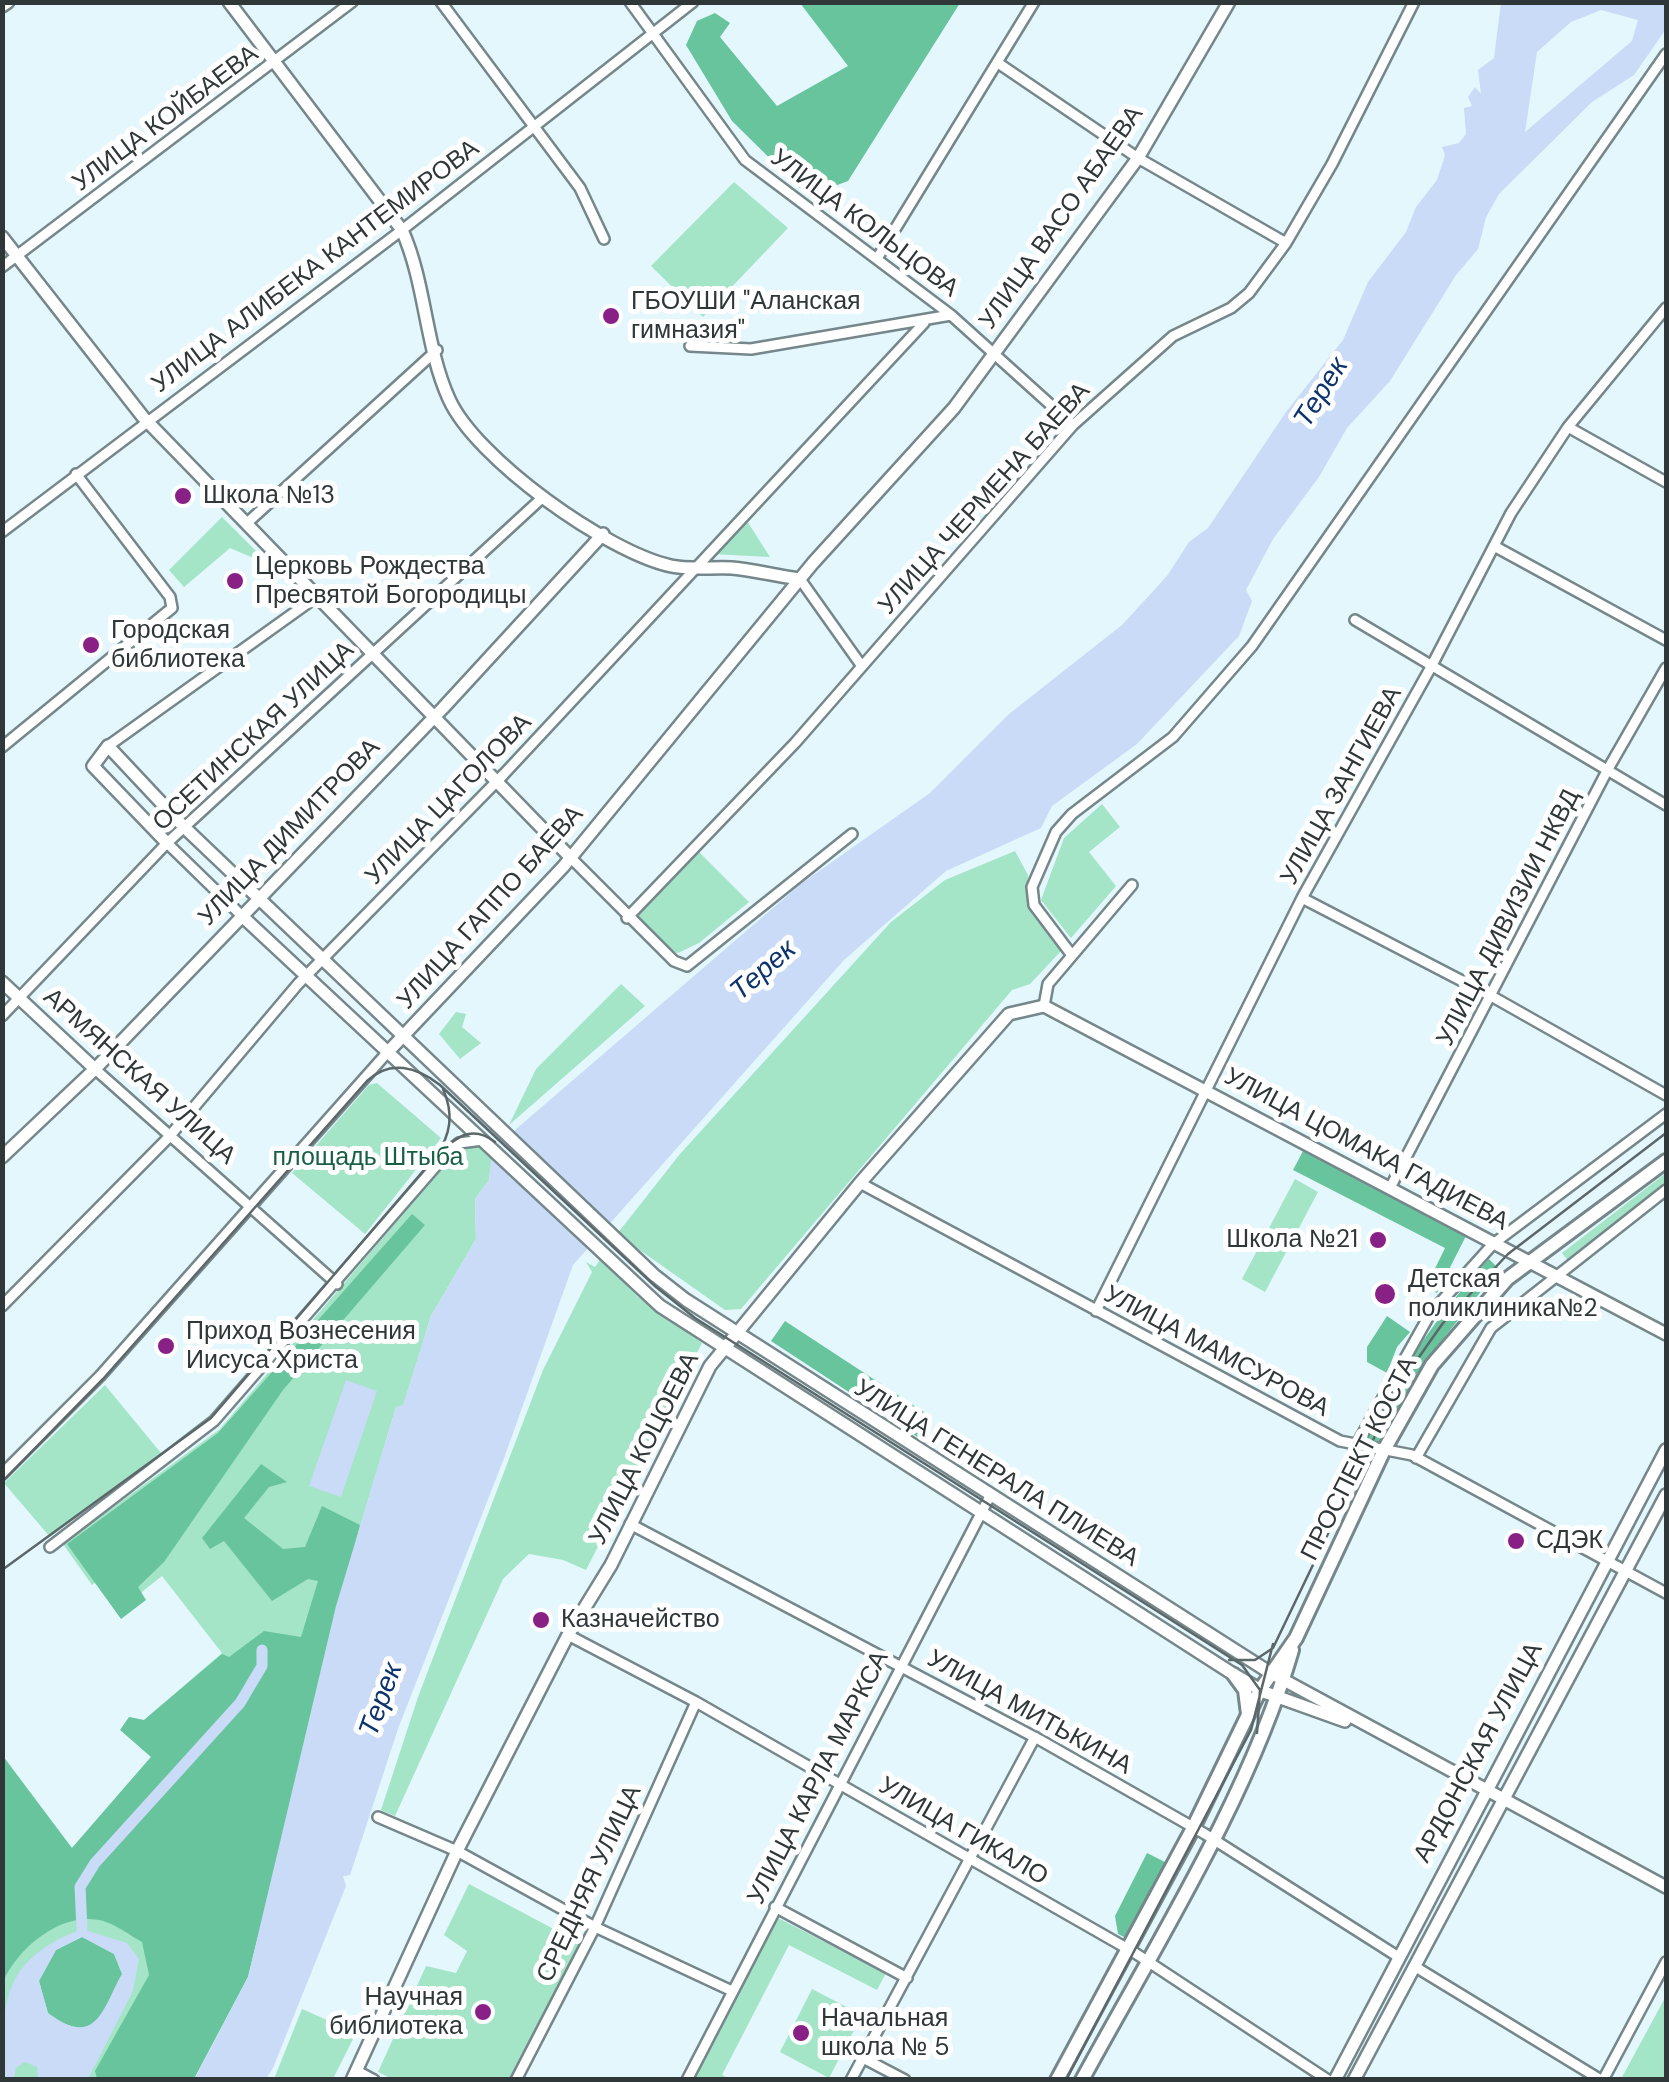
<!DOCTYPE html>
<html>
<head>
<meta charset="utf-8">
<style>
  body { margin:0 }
  #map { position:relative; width:1669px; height:2082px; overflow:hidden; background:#e4f7fc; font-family:"DM Sans",sans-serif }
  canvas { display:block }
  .frame { position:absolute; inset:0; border:5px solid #2f3738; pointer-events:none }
</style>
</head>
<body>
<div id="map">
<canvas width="1669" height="2082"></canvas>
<div class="frame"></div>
</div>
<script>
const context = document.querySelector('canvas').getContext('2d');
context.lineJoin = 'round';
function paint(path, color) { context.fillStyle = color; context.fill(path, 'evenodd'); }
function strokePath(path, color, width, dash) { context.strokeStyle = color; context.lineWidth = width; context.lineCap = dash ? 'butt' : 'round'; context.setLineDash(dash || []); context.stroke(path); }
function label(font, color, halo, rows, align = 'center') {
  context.font = font + ' "DM Sans",sans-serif'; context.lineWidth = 10; context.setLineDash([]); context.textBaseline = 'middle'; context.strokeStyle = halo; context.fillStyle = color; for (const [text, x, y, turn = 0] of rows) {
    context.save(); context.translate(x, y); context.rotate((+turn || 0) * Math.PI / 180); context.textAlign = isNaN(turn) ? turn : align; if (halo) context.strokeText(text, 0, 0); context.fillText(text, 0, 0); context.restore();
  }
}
paint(new Path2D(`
  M734 182 788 228 703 317 651 266Z
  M222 517 257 552 251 557 230 548 184 587 169 570Z
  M747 521 770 557 711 554Z
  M1102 804 1120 827 1089 852 1116 886 1071 938 1041 900 1064 838Z
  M697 850 749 902 699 943 678 953 668 950 633 917Z
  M1015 851 1028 875 1034 913 1062 950 1030 984 1012 990 741 1309 725 1310 617 1234 680 1154 891 922 945 880Z
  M621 984 645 1006 509 1125 536 1069Z
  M456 1012 466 1014 462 1027 481 1043 460 1059 439 1034Z
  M377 1083 441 1138 365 1234 292 1173 369 1085Z
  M476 1143 492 1158 489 1180 475 1199 476 1239 431 1316 403 1406 396 1407 194 2079H3L2 1766 71 1849 162 1744 129 1717 144 1720 222 1653 162 1576 138 1595 116 1567 92 1585 63 1544 220 1429 449 1160Z
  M1666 1173V1186L1569 1262 1562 1253Z
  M1295 1179 1318 1192 1265 1292 1242 1279Z
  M601 1258 637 1296 702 1343 586 1570 563 1560 529 1554 503 1579 395 1816 381 1810 418 1697 543 1370 592 1272 586 1262 595 1267Z
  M105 1385 161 1453 50 1537 4 1483Z
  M469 1884 580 1943 509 2079H392L378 2072 426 1966 456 1973 467 1951 444 1935Z
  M778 1918 886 1973 877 1990 789 1945 722 2075 730 2079H693Z
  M812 1989 862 2015 829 2078 780 2052Z
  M1666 1996V2079H1621Z
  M302 2009 356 2033 333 2079H274Z`), '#a4e4c7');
paint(new Path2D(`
  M800 3H960L848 181 808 196 732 121 686 45 697 21 715 13 730 23 720 37 777 106 848 66Z
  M1303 1151 1466 1236 1437 1293 1426 1287 1445 1248 1293 1170Z
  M412 1214 425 1225 283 1390 164 1562 138 1587 146 1600 121 1619 67 1544 218 1433Z
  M1489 1259 1499 1269 1431 1354 1385 1434 1375 1445 1363 1440C1399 1372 1437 1315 1489 1259Z
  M1387 1316 1410 1332 1397 1347 1387 1373 1367 1362V1347Z
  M785 1321 933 1418 919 1438 771 1341Z
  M261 1464 287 1482 269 1487 244 1518 283 1549 305 1547 322 1506 360 1525 248 1977 194 2079H97L95 2071 149 1975 142 1942C131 1936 118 1926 106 1922 65 1908 18 1947 3 1982V1756L72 1848 151 1757 120 1730 129 1717 144 1720 222 1654 229 1657 264 1631 301 1637 318 1581 308 1579 272 1601 224 1541 210 1549 202 1538Z
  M1147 1853 1169 1864 1128 1939 1118 1934 1115 1916Z
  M82 1937 114 1954 122 1974C103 2007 99 2051 48 2013L39 1981 56 1950Z`), '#68c49d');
paint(new Path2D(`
  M1501 3H1666V29L1634 75 1592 102 1499 194 1486 217 1478 249 1456 275 1390 381 1347 428 1319 477 1273 539 1246 590 1252 601 1239 636 1137 744 1052 806 1041 828 946 871 844 960 573 1265 503 1461 399 1726 350 1875 343 1876 346 1886 273 2068 266 2079 194 2080 248 1977 336 1606 396 1407 403 1405 431 1316 476 1239 475 1199 489 1180 492 1158 515 1130 802 883 930 793 1009 714 1122 625 1167 576 1189 542 1208 528 1286 412 1343 340 1368 282 1406 232 1416 207 1437 180 1445 155 1442 147 1459 143 1466 134 1464 108 1472 106 1468 97 1475 87 1481 94 1478 70 1494 58ZM1601 10 1638 20 1632 41 1525 132 1537 52 1571 22Z
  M346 1380 377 1391 341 1497 309 1486Z
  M82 1929 127 1943 139 1959 133 1991 88 2079H38L37 2067 25 2062 16 2068 14 2079H3C2 2004 0 1960 82 1929ZM82 1937 114 1954 122 1974C103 2007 97 2050 48 2013L39 1981 56 1950Z`), '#c9dbf6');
paint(new Path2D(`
  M510 1128 613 1228 591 1252 489 1154Z`), '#e4f7fc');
strokePath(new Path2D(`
  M82 1929 80 1887 95 1863 240 1703 262 1666V1650`), '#c9dbf6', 11);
const street = new Path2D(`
  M441 2 580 188 604 239
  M630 2 745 160 951 315 1073 425
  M998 63 1138 158 1286 243
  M878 257 1034 2
  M2 267 352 2
  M690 346 751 349 951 315
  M1568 427 1666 482
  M247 523 437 350
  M2 532 402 230 693 2
  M1494 546 1666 640
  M800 579 861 665
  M1355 620 1666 805
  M108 746 319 595
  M2 747 172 608 170 597 76 474
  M167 843 242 916
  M570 857 674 961 687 966 852 834
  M1302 898 1493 997 1666 1095
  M627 918 795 743 1073 425 1173 336 1231 308 1249 293 1286 243 1332 164 1414 2
  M1071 954 1034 905 1032 887 1056 832 1072 814 1173 737 1252 646 1666 54
  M1044 1006 1048 984 1132 885
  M2 1016 167 843 542 498
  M95 1069 337 1284
  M860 1183 1340 1441 1412 1455 1666 1593
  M1390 1188 1608 769 1666 668
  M2 1306 168 1138 298 984 504 774 924 323
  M1096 1311 1302 898 1431 667 1511 513 1568 427 1666 308
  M1357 1444 1430 1314 1493 1244 1666 1114
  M1416 1458 1491 1328 1666 1190
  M2 1474 100 1376 386 1054
  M630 1524 1040 1740 1205 1834 1397 1956
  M50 1547 214 1421 449 1151 459 1143 483 1140
  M568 1635 696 1702 1135 1953 1328 2080
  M378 1817 457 1851 595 1927 732 1991
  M775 1907 907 1978
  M1414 1966 1601 2080
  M863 2058 905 2080
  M357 2071 374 2080
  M516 2080 595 1927 696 1702
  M687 2080 990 1496
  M851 2080 1035 1737
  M1603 2080 1666 1962`);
const secondary = new Path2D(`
  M229 2 402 230C426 284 425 346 449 399 476 459 607 552 671 566 691 570 711 567 732 568 754 570 777 576 800 579
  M2 6 8 2
  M2 237 143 417 570 857
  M167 843 93 766 108 746 184 827 654 1275 686 1300 1269 1672 1666 1887
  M242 916 660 1306 1230 1672 1264 1692 1345 1721
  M2 982 95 1069
  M386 1054 563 867 813 563 954 408 1138 158 1229 2
  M2 1157 95 1069 443 708 603 534
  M352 2080 457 1851 568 1635 611 1565 710 1366 860 1183 1009 1014 1044 1006 1666 1334
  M1335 2080 1666 1450
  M1354 2080 1666 1495`);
const primary = new Path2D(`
  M1234 1675 1245 1690 1248 1714
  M1057 2080 1193 1828 1260 1690 1296 1638 1384 1450 1432 1365 1507 1279 1666 1161
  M1082 2080C1155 1946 1250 1795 1292 1650`);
strokePath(street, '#75878a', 14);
strokePath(secondary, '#75878a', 16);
strokePath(primary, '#75878a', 18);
strokePath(street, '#fff', 9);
strokePath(secondary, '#fff', 11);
strokePath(primary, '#fff', 12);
strokePath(new Path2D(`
  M436 1156C454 1139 471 1123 495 1142
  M2 1482 103 1379 367 1081C390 1059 417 1067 440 1085L656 1287 695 1318 1242 1665 1260 1690 1257 1733
  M2 1570 211 1418 436 1156C451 1134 454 1114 443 1089
  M1229 1660H1255L1273 1648 1400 1384 1443 1323 1508 1254 1666 1133
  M1066 2080 1251 1730 1273 1644`), '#5c6769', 2.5);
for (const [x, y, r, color] of [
  [611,316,10,"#892086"],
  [183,496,10,"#892086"],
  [235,581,10,"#892086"],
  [91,645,10,"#892086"],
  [1378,1240,10,"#892086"],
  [1385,1294,12,"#892086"],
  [166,1346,10,"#892086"],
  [1516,1541,10,"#892086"],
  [541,1620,10,"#892086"],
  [483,2012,10,"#892086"],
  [801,2033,10,"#892086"]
]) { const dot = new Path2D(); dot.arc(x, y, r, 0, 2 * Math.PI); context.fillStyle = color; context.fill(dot); strokePath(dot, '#fff', 4); }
label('25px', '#2f3738', '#fff', [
  ["УЛИЦА КОЙБАЕВА",166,119,-37],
  ["УЛИЦА ВАСО АБАЕВА",1062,218,-55],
  ["УЛИЦА КОЛЬЦОВА",864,224,37],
  ["УЛИЦА АЛИБЕКА КАНТЕМИРОВА",316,267,-37],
  ["УЛИЦА ЧЕРМЕНА БАЕВА",985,499,-48],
  ["ОСЕТИНСКАЯ УЛИЦА",254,737,-43],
  ["УЛИЦА ЗАНГИЕВА",1342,786,-61],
  ["УЛИЦА ЦАГОЛОВА",449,800,-46],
  ["УЛИЦА ДИМИТРОВА",290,833,-46],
  ["УЛИЦА ГАППО БАЕВА",491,908,-48],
  ["УЛИЦА ДИВИЗИИ НКВД",1509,918,-63],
  ["АРМЯНСКАЯ УЛИЦА",139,1077,42],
  ["УЛИЦА ЦОМАКА ГАДИЕВА",1366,1150,28],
  ["УЛИЦА МАМСУРОВА",1216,1352,28],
  ["УЛИЦА КОЦОЕВА",645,1449,-63],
  ["ПРОСПЕКТ КОСТА",1360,1459,-63],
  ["УЛИЦА ГЕНЕРАЛА ПЛИЕВА",996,1474,32],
  ["УЛИЦА МИТЬКИНА",1029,1713,29],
  ["АРДОНСКАЯ УЛИЦА",1479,1753,-62],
  ["УЛИЦА КАРЛА МАРКСА",819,1778,-63],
  ["УЛИЦА ГИКАЛО",963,1832,30],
  ["СРЕДНЯЯ УЛИЦА",590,1884,-65]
]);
label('25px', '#2f3738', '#fff', [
  ["ГБОУШИ \"Аланская",631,302],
  ["гимназия\"",631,331],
  ["Школа №13",203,496],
  ["Церковь Рождества",255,567],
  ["Пресвятой Богородицы",255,596],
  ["Городская",111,631],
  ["библиотека",111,660],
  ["Школа №21",1358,1240,"right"],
  ["Детская",1408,1280],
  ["поликлиника№2",1408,1309],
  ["Приход Вознесения",186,1332],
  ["Иисуса Христа",186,1361],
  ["СДЭК",1536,1541],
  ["Казначейство",561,1620],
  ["Научная",463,1998,"right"],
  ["библиотека",463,2027,"right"],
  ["Начальная",821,2019],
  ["школа № 5",821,2048]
], 'left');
label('25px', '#175f45', '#fff', [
  ["площадь Штыба",368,1158]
]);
label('italic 28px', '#0d346d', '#fff', [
  ["Терек",1322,393,-58],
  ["Терек",764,971,-41],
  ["Терек",382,1700,-70]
]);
</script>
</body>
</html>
